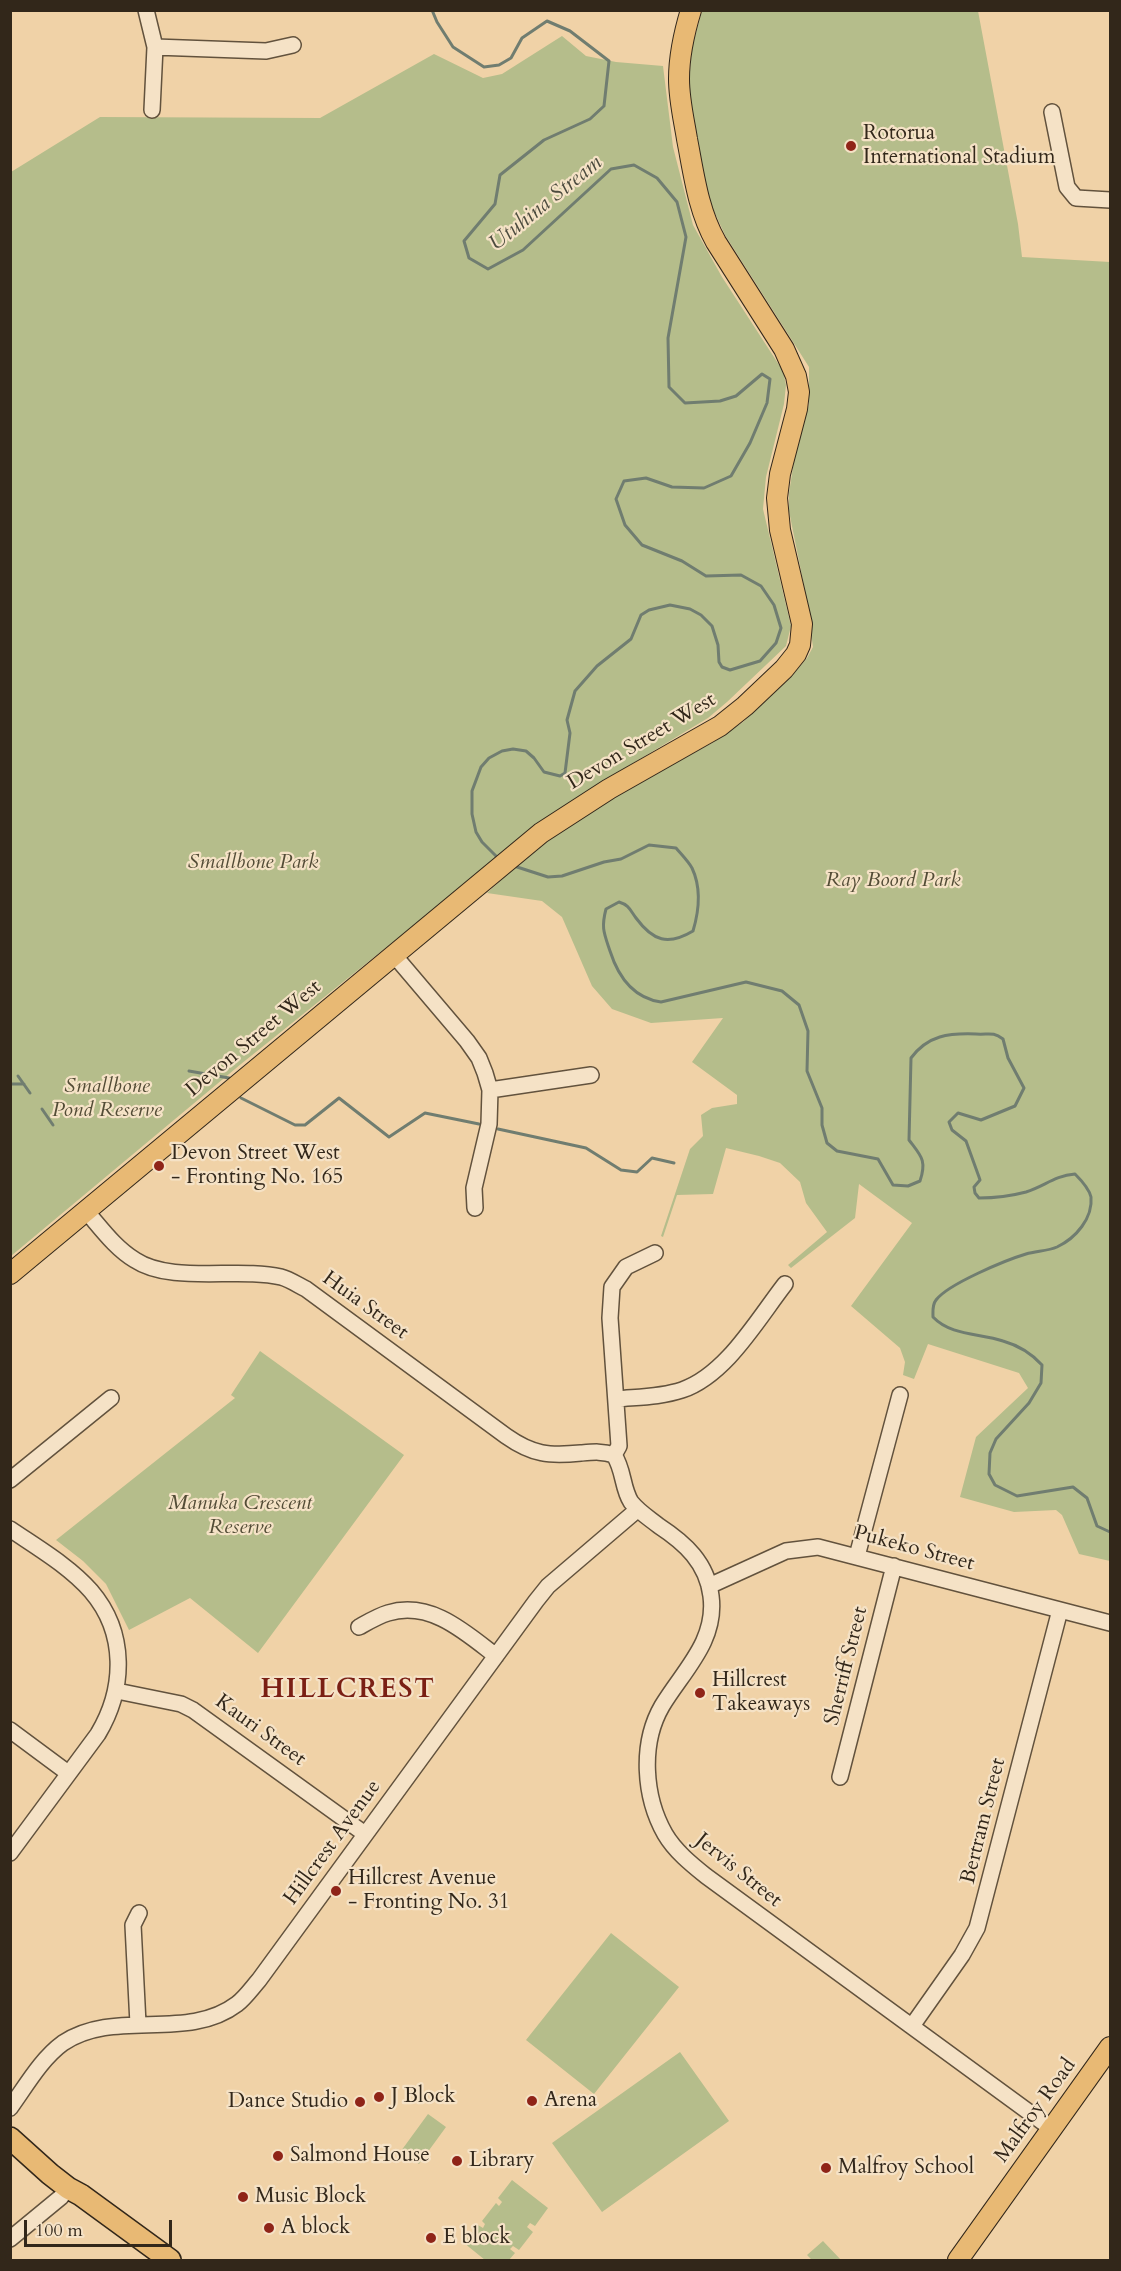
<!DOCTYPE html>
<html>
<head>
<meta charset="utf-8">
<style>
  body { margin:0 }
  #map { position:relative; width:1121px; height:2271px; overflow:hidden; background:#f0d2a7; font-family:Cardo,serif }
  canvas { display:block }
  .frame { position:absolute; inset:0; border:12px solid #32271a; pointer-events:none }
  .scale { position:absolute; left:24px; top:2220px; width:148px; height:27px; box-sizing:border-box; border:3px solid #32271a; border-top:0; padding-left:8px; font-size:18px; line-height:21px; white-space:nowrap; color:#32271a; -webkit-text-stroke:4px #f5e2c6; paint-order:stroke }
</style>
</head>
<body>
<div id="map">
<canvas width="1121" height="2271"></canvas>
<div class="frame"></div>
<div class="scale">100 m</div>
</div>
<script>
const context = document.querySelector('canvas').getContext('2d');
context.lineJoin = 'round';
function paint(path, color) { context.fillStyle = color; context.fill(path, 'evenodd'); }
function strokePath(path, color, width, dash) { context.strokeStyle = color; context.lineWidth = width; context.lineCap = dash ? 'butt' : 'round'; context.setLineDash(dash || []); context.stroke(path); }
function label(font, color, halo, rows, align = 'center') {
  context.font = font + ' Cardo,serif'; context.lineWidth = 4.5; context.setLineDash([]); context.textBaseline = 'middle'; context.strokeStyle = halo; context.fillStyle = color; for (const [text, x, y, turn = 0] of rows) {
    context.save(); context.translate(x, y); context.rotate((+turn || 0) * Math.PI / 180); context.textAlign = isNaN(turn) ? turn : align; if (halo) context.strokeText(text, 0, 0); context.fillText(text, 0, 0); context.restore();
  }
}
paint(new Path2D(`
  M702 11H978L1018 224 1022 257 1110 262V1561L1079 1554 1062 1515 1056 1510 1014 1512 960 1497 976 1437 1028 1388 1019 1373 928 1344 914 1379 903 1375 905 1362 900 1348 851 1306 912 1223 859 1184 855 1218 791 1268 788 1265 827 1232 806 1203 800 1182 780 1163 759 1156 726 1148 713 1194 677 1195 663 1237 661 1236 690 1149 703 1136 701 1115 712 1108 737 1104V1095L692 1062 723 1018 651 1023 612 1009 592 986 562 917 542 901 487 893 523 860 589 810 712 743 743 722 790 678 807 658 813 647 804 586 789 511V493L794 461 809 404V367L725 235 708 198 688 94 692 47Z
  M562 36 586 56 616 62 663 66 673 147 693 225 722 277 783 371 786 385 784 404 766 477 763 509 791 626 786 646 727 702 708 718 610 777 536 827 241 1064 11 1256V172L100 117 320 118 434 54 483 78 502 74Z
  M260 1351 404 1455 258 1653 190 1598 129 1630 106 1584 83 1561 56 1540 235 1398 231 1395Z
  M611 1933 679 1987 594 2094 526 2040Z
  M680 2052 729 2121 602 2212 552 2143Z
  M428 2114 446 2127 419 2164 401 2151Z
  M512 2180 548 2208 535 2226 530 2223 527 2227 533 2232 519 2250 513 2246 510 2249 515 2253 509 2260H485L464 2243 478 2225 483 2228 485 2224 482 2221 496 2203 499 2206 502 2202 498 2198Z
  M823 2241 841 2260H812L807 2255Z`), '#b5bd8b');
strokePath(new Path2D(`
  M432 10 437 22 453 47 484 67 499 65 511 58 522 38 547 21 570 31 609 61 604 106 590 119 544 140 500 175 495 204 464 241 469 258 488 269 523 250 611 169 634 165 657 178 677 202 686 237 668 338 669 387 685 403 720 401 736 396 762 374 770 379 767 403 750 443 731 476 704 488 672 487 646 478 624 481 616 499 625 525 642 545 682 561 706 576 741 575 761 586 774 605 781 628 776 643 760 661 730 670 722 667 719 662 718 645 712 626 701 615 690 609 670 605 649 610 641 615 631 639 597 666 575 691 567 720 570 733 565 773 560 776 544 772 534 758 526 751 513 749 502 751 489 758 481 767 472 791V814L476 832 482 842 498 858
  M514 866 548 877 562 876 604 862 621 859 649 845 676 848C681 854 688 861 692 868 701 887 699 911 693 931 668 946 653 941 636 918 630 910 629 905 619 902L606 909C601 928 604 933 610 951 618 976 633 998 661 1002L746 982 782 991 799 1005 808 1031 807 1071 822 1108V1125L827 1143 837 1151 878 1159 893 1185 908 1186 920 1181C927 1160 921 1156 909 1140L911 1058C928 1035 949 1033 976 1034 989 1035 992 1031 1003 1039L1008 1058 1024 1088 1015 1106 981 1120 958 1113 949 1122 952 1130 966 1141 979 1177 980 1180 974 1187 975 1193 979 1198C994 1198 1011 1196 1026 1192 1045 1186 1054 1176 1075 1174 1081 1180 1089 1188 1091 1197 1093 1218 1076 1238 1057 1247 1048 1251 1036 1251 1026 1254 1006 1260 948 1284 936 1300 932 1305 933 1311 933 1317 951 1336 980 1333 1003 1341 1017 1345 1032 1354 1042 1365L1041 1383 1029 1403 996 1439 990 1453 989 1474 995 1485 1017 1496 1073 1487 1087 1498 1097 1526 1110 1532
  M189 1071 229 1078
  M18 1076 30 1093
  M10 1084H24
  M241 1098 295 1125H305L339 1098 389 1137 425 1113 479 1124
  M42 1109 53 1125
  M498 1129 586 1148 621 1170 637 1172 652 1158 674 1163`), '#707d70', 3);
const minor = new Path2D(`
  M146 10 155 47 152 110
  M155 47 266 51 293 45
  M1052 112 1067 187 1076 198 1110 200
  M394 955 467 1041 479 1058 485 1073 490 1090 489 1124 474 1188 475 1208
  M490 1090 591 1075
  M86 1211C101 1228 115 1248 135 1260 171 1284 238 1267 281 1277 289 1279 298 1285 306 1289L506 1436C533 1455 549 1456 581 1453 593 1452 603 1451 614 1455
  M617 1399C638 1397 661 1397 682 1390 726 1375 757 1320 785 1284
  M614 1455C624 1470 622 1488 631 1502 639 1512 649 1518 659 1526 685 1543 707 1563 711 1596 717 1641 683 1671 662 1706 640 1744 644 1797 665 1834 675 1851 691 1864 706 1876L1052 2129
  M614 1455 619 1446 610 1318 612 1287 626 1267 655 1253
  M10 1480 111 1398
  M10 1529C38 1548 69 1566 91 1591 127 1633 125 1689 98 1734L10 1853
  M857 1556 900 1395
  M709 1586 786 1551 818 1547 1110 1623
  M359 1627C368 1622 378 1616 388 1613 430 1600 465 1632 496 1656
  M117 1691 181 1704 193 1710 365 1834
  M10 1730 68 1773
  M840 1777 894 1566
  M138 2024 133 1925 139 1913
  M912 2026 962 1955 977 1928 1060 1610
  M10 2108C26 2086 41 2059 63 2043 115 2008 187 2042 237 2004 245 1998 252 1988 259 1980L536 1601 548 1586 637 1510
  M10 2239 61 2197 68 2188`);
const major = new Path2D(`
  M10 1274 541 833 609 789 720 726 745 706 784 669 796 654 800 645 802 624 780 530 777 498 780 474 797 409 799 392 796 376 784 349 716 242C698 210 694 175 687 139 684 120 679 100 679 79 679 56 684 33 691 10
  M958 2260 1110 2047`);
const highway = new Path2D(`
  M10 2138 50 2174 68 2188 81 2195 170 2260`);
strokePath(minor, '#62523d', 18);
strokePath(major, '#32271a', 22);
strokePath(highway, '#32271a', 24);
strokePath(minor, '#f5e2c6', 15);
strokePath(major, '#e8b974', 20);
strokePath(highway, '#e8b974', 21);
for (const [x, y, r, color] of [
  [851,146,6,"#8f2418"],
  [159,1166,6,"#8f2418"],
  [700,1693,6,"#8f2418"],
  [336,1891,6,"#8f2418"],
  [379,2097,6,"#8f2418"],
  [532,2101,6,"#8f2418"],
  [360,2102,6,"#8f2418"],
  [278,2156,6,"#8f2418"],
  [457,2161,6,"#8f2418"],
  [826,2168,6,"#8f2418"],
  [243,2197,6,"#8f2418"],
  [269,2228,6,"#8f2418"],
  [431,2238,6,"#8f2418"]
]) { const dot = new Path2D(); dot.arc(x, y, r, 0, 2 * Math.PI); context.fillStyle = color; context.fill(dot); strokePath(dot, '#f5e2c6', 2); }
label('21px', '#32271a', '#f5e2c6', [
  ["Rotorua",863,134],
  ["International Stadium",863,158],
  ["Devon Street West",171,1154],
  ["- Fronting No. 165",171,1178],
  ["Hillcrest",712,1681],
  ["Takeaways",712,1705],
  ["Hillcrest Avenue",348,1879],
  ["- Fronting No. 31",348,1903],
  ["J Block",391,2097],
  ["Arena",544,2101],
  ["Dance Studio",348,2102,"right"],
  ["Salmond House",290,2156],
  ["Library",469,2161],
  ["Malfroy School",838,2168],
  ["Music Block",255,2197],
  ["A block",281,2228],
  ["E block",443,2238]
], 'left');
label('21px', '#32271a', '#f5e2c6', [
  ["Devon Street West",642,742,-31],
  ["Devon Street West",254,1039,-40],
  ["Huia Street",365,1306,36],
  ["Pukeko Street",914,1549,15],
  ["Sherriff Street",847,1666,-76],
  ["Kauri Street",260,1731,36],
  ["Bertram Street",984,1821,-76],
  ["Hillcrest Avenue",333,1843,-54],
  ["Jervis Street",738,1871,39],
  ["Malfroy Road",1036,2111,-54]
]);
label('italic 21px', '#534c36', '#f5e2c6', [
  ["Smallbone Park",253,863],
  ["Ray Boord Park",893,881],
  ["Smallbone",107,1087],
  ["Pond Reserve",107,1111],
  ["Manuka Crescent",240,1504],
  ["Reserve",240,1528]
]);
label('italic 22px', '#4c4b3e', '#f5e2c6', [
  ["Utuhina Stream",546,204,-39]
]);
context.letterSpacing = '1.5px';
label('bold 27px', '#7a1f14', '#f5e2c6', [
  ["HILLCREST",348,1691]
]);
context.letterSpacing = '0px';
</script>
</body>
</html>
